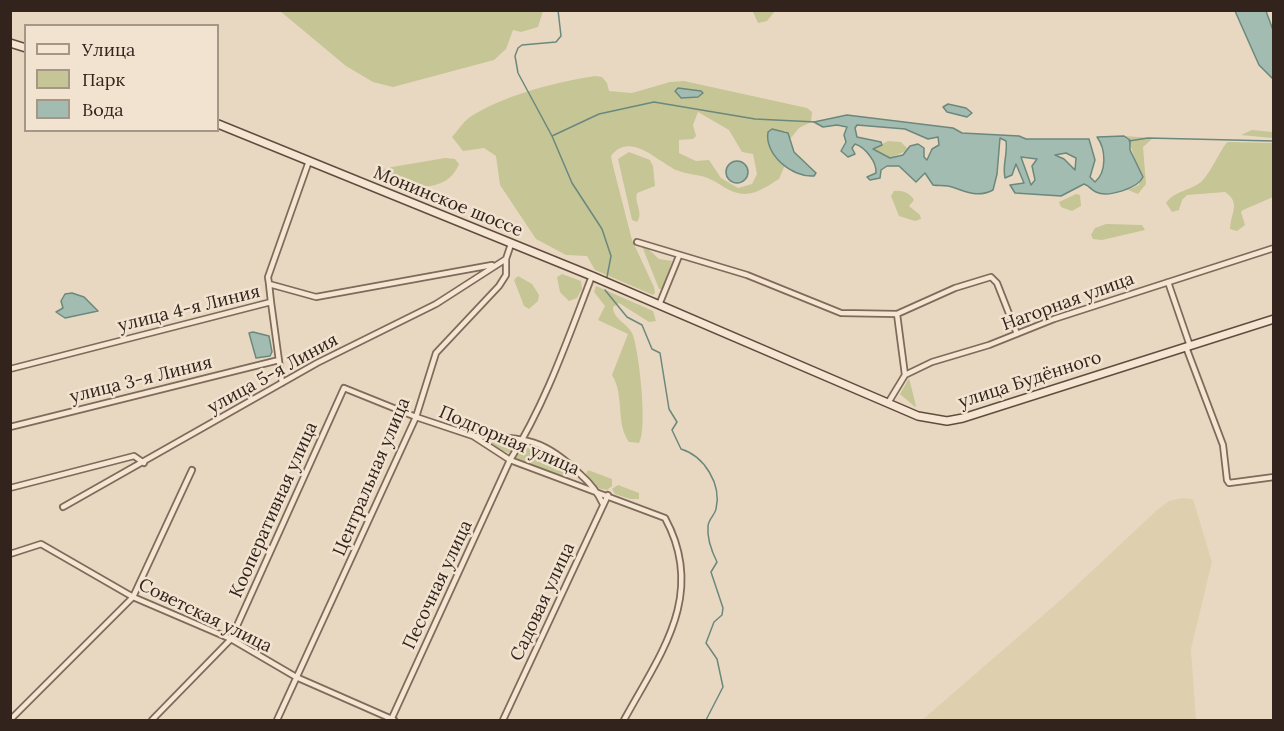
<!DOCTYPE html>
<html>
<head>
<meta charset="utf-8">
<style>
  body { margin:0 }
  #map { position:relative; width:1284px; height:731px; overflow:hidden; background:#e9d8c1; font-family:Lora,serif }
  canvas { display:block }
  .frame { position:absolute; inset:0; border:12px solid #32241d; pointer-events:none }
  .legend { position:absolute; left:24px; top:24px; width:195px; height:108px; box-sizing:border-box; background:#f1e3d0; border:2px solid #a59788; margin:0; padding:8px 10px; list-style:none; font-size:18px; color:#32241d }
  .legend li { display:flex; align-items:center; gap:12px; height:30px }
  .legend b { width:30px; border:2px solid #a59788 }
</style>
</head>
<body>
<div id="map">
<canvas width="1284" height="731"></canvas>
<div class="frame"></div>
<ul class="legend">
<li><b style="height:8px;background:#f5e6d3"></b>Улица</li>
<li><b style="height:16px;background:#c5c596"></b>Парк</li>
<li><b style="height:16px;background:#a3bcb1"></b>Вода</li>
</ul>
</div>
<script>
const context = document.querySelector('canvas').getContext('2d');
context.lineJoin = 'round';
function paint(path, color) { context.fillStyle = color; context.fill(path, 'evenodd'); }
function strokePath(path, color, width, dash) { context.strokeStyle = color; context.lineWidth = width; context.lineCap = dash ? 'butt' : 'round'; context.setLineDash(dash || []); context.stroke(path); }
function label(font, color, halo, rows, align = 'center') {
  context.font = font + ' Lora,serif'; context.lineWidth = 5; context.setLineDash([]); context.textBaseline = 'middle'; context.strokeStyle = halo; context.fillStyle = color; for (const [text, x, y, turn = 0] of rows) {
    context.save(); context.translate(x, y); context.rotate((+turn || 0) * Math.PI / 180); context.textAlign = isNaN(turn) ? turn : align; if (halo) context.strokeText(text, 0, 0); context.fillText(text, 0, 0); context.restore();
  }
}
paint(new Path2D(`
  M1182 498 1193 499 1212 562 1191 649 1196 720H922L1063 598 1157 510 1169 501Z`), '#ded0af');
paint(new Path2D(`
  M752 10H775V11L767 21 758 23Z
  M280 11H543L538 27 521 32 513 30 506 49 494 60 393 87 373 82 346 66Z
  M595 76 602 77 607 83 609 91 632 93 670 82 684 81 807 108 812 112 811 122 799 128 790 139 785 130 773 154 785 165 779 179C769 185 757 194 745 194 732 194 722 185 712 180 701 174 687 175 676 170 657 161 630 131 611 156L612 162 632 240 654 287 655 293 653 295 595 270 587 256 566 255 536 239 500 185 496 156 484 148 463 151 452 137C459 129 465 119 475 114 509 94 556 82 595 76ZM678 88 701 91 703 93 687 98H680L674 90ZM698 112 729 130 742 152 753 154 757 174 752 184 738 188 721 178 709 160 696 161 679 153V140L693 139 696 136 693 125Z
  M1252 130 1273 132V138L1241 135Z
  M1124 136 1153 138 1143 147 1146 184 1138 194 1128 190 1139 185C1140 167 1132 155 1129 138Z
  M888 141 901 142 907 148 906 151 890 158 873 149Z
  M1228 142 1273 143V197L1243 210 1241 212 1245 225 1237 231 1230 229C1231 212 1241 203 1225 192L1187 195 1182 200 1179 210 1172 212 1166 203C1175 190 1191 191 1202 181 1212 171 1223 144 1228 142Z
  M629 152 650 160 653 166 655 186 637 193C634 203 644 213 637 222L632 220 618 159Z
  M445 158 455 159 459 164C446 196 409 186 381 181L376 178 375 172 392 167Z
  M894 191C902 190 910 193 914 200L909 206 920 215 921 219 915 221 899 216 891 196Z
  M1076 194 1080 195 1081 206 1072 211 1061 207 1059 202Z
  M1106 224 1142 225 1145 230 1102 240 1093 239 1091 235 1095 228Z
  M644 245 659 259 672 261 662 289H659L642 246Z
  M562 274 581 281 582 289 577 298 569 301 560 292 557 277Z
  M518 276 532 284 539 295 538 301 529 309 524 306 514 280Z
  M596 286 653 311 656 321 649 322 619 303 613 307C613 319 627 323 632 333 639 348 648 430 639 443L629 442C615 422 625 396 612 375L628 334 598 320 605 306 594 292Z
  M909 378 916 406 915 407 900 394Z
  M481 438 504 441 513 446V449L509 453 490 446Z
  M523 446 552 456 568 467 569 473 563 476 518 461 516 457Z
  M588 470 612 479V486L607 490 597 488 586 474Z
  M618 485 639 493V499H630L615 494 612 489Z`), '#c5c596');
const water = new Path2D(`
  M1235 11H1266L1273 30V79L1259 65Z
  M678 88 701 91 703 93 698 97 681 98 675 91Z
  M948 104 966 108 972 113 967 117 947 112 943 107Z
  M847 115 953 128 962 133 1019 136 1026 139H1089L1095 160 1090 177 1095 182C1107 172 1106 149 1097 137L1124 136 1130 140V150L1143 177C1138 188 1108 198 1096 192 1091 190 1090 186 1084 184L1061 196 1015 193 1010 185 1024 183 1016 164 1012 175 1005 178C1002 166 1008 153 1006 141L1000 138 997 174 993 190C976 199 964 190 948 186 943 185 938 186 933 185L925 173 916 182 899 166H887L881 170 880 178 870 180 867 177 876 173C877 162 865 147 855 144L852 148 855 154 848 157 841 151 846 142 844 135 847 127 837 125 823 127 814 122ZM857 125 905 129 928 139 938 137 939 145 932 149 927 160 924 157V148L918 144 910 146 903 155 890 158 873 149 882 145 881 142 857 137 855 128ZM1066 153 1076 158 1075 170 1064 159 1055 155ZM1021 157 1037 159 1032 166 1035 180 1031 185Z
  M772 129 788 133 794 152 816 173 814 176C792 178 764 154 768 132Z
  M726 172a11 11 0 1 1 22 0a11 11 0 1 1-22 0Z
  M72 293 84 297 98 311 65 318 56 312 63 308 61 301 65 294Z
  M253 332 269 336 272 352 270 356 256 358 249 333Z`);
paint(water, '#a3bcb1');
strokePath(water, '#6b887d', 1.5);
strokePath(new Path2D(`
  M558 10 561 36 556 42 522 45 518 48 515 56 518 73 552 136 572 183 602 229 611 256 607 277
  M552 136 599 114 654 102 755 119 816 122
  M1129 141 1148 138 1274 141
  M605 290 627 317 642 325 652 349 660 353 669 409 677 422 672 430 681 449C704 456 722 484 716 509 715 515 709 518 708 526 707 537 712 552 717 562L711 572 723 608 722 615 714 622 706 643 717 659 723 687 706 720`), '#6b887d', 1.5);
const minor = new Path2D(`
  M637 242 747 275 841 313 897 314 955 288 991 277 997 283 1017 334
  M1168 282 1190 346
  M269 284 268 277 309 161
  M271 302 282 383
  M659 305 679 256
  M897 314 905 375
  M1186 347 1223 445 1227 480 1229 483 1274 477
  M10 369 271 302 269 284 316 297 492 265
  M888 403 905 375 932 362 989 345 1054 319 1274 248
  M10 427 279 360
  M473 436C523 438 543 437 580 474 589 482 598 493 603 504
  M10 488 134 456 144 463
  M63 507 317 363 436 304 506 259 511 244
  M10 554 41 544 133 597 231 639 296 677 394 720
  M10 720 133 597 192 470
  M152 720 231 639 344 388 416 417 473 436 510 460 665 518C707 595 660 654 624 720
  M277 720 416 417 436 353 499 286 506 275V259
  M391 720 510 460C546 403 568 338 592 276
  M503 720 608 495`);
const secondary = new Path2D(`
  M10 43 26 48
  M218 124 592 276 918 416 947 421 963 418 1274 319`);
strokePath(minor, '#806a5a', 8);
strokePath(secondary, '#624b3e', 10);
strokePath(minor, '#f5e6d3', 4.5);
strokePath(secondary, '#f5e6d3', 7);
label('18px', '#32241d', '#f1e3d0', [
  ["Монинское шоссе",448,202,22],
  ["Нагорная улица",1068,302,-20],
  ["улица 4-я Линия",189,309,-14],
  ["улица 5-я Линия",273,374,-29],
  ["улица 3-я Линия",141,380,-14],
  ["улица Будённого",1030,380,-18],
  ["Подгорная улица",509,441,23],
  ["Центральная улица",372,477,-67],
  ["Кооперативная улица",274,510,-66],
  ["Песочная улица",438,585,-65],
  ["Садовая улица",543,602,-65],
  ["Советская улица",205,616,26]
]);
</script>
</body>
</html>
